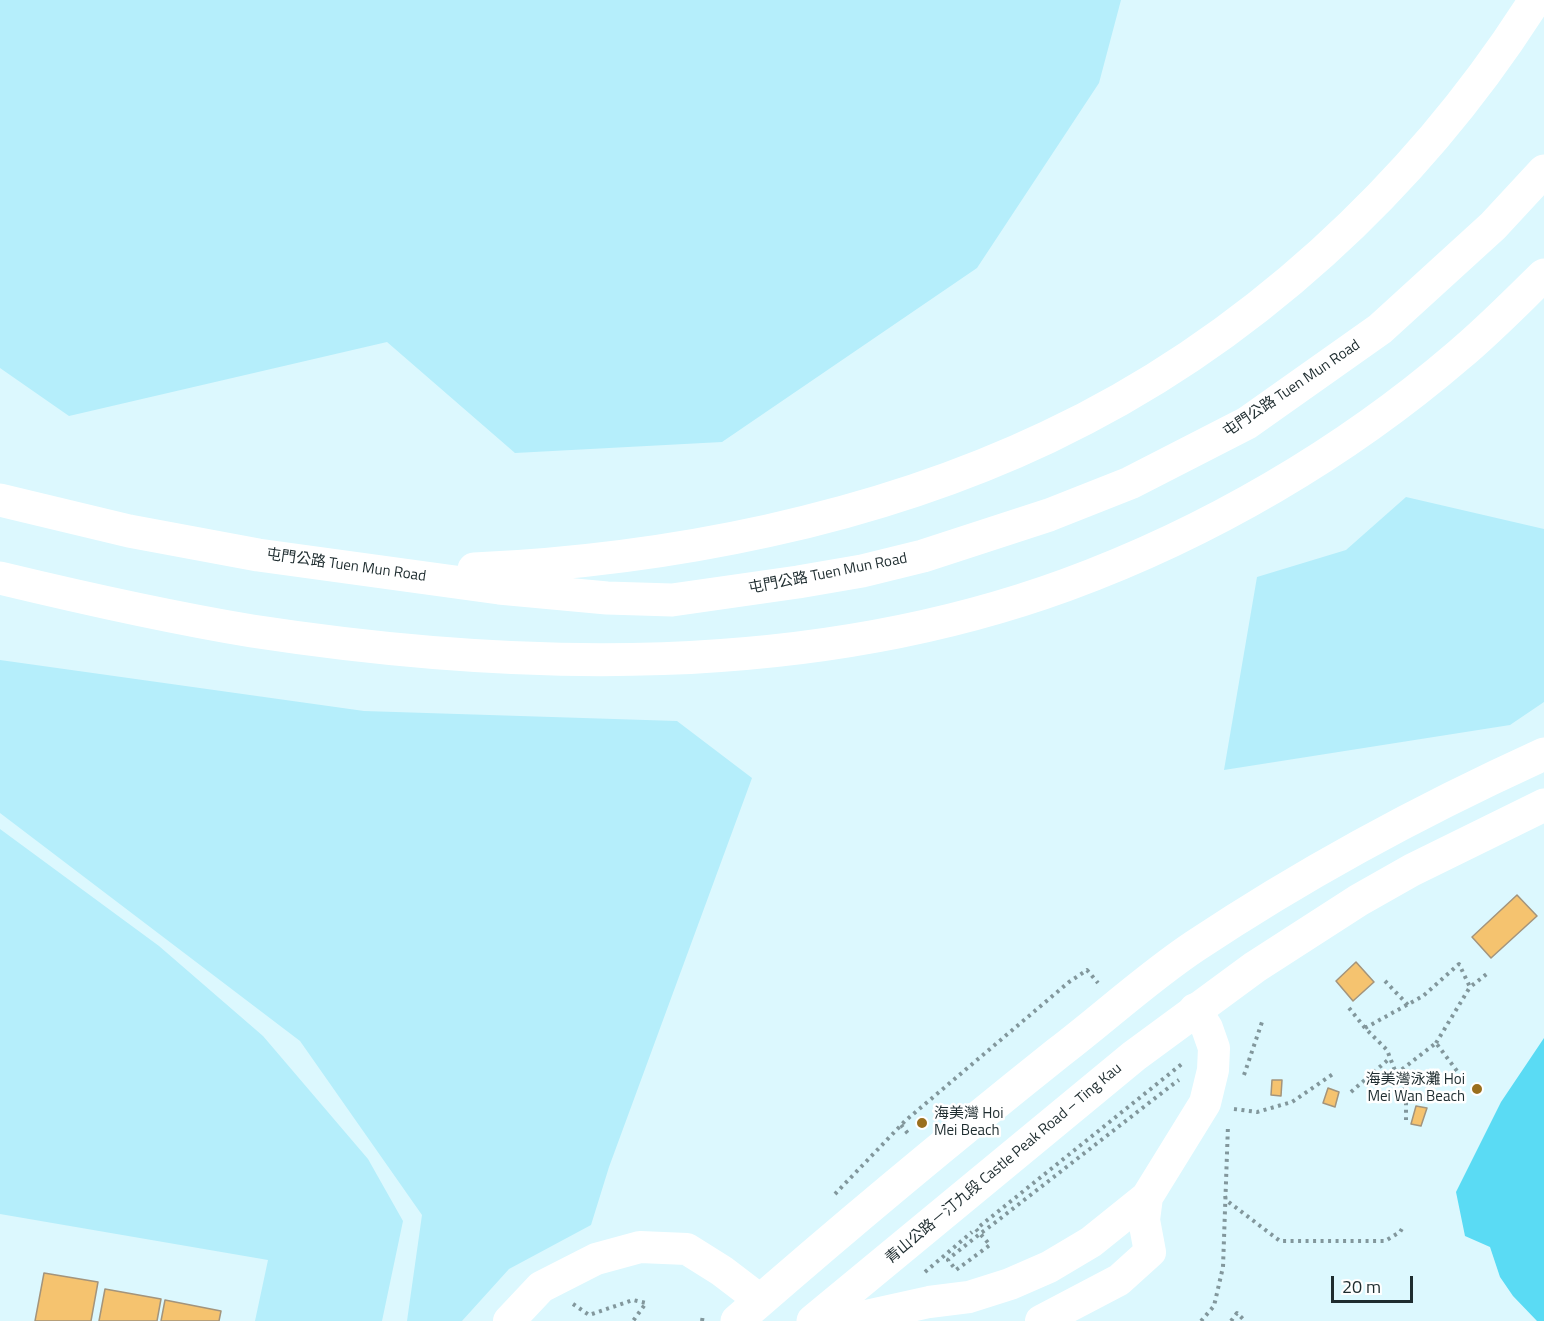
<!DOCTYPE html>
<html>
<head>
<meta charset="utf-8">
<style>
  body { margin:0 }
  #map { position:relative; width:1544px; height:1321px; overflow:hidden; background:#dcf8fe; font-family:"Titillium Web",sans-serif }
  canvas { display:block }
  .scale { position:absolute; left:1331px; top:1276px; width:82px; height:27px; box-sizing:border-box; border:3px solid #1e2c2f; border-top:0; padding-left:8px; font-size:18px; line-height:21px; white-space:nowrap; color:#1e2c2f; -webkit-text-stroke:4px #fff; paint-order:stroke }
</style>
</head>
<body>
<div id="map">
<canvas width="1544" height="1321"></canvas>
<div class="scale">20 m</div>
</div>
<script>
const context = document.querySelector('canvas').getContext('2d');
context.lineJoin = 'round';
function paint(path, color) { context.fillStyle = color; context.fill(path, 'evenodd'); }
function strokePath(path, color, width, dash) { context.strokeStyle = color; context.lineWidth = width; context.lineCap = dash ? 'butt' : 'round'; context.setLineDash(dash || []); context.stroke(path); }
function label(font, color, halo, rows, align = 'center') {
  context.font = font + ' "Titillium Web","Noto Sans TC",sans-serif'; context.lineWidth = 5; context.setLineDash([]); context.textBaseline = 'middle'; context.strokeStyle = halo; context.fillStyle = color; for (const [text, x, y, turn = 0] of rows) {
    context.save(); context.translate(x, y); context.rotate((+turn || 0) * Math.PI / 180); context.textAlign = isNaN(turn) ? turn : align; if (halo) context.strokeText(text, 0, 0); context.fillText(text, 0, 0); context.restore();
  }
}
paint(new Path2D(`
  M0 0H1121L1099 83 977 268 722 442 515 453 387 342 69 416 0 368Z
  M1406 497 1544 529V702L1510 725 1224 770 1257 577 1346 550Z
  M0 660 364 711 677 721 752 778 609 1167 591 1225 509 1269 462 1321H407L422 1215 300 1041 0 813Z
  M0 829 159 946 263 1036 368 1159 403 1221 382 1321H255L268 1260 0 1214Z`), '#b5eefb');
paint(new Path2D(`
  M1544 1038V1321H1537L1513 1296 1500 1277 1490 1247 1465 1236 1456 1192 1501 1102Z`), '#5adbf4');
const building = new Path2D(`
  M1517 895 1537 916 1491 958 1472 937Z
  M1356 962 1374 982 1353 1001 1336 981Z
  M1272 1080H1282L1281 1096 1271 1095Z
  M1328 1088 1339 1092 1335 1107 1323 1103Z
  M1416 1106 1427 1108 1421 1126 1411 1124Z
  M44 1273 98 1282 91 1321H35Z
  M105 1289 161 1299 157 1321H99Z
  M165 1300 221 1311 219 1321H161Z`);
paint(building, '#f5c36f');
strokePath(building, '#a3947c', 1.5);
strokePath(new Path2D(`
  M1385 981 1408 1005
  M1349 1008 1365 1028 1387 1050 1406 1099V1120
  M1365 1028 1423 996 1459 964 1470 987 1488 973
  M1436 1043 1470 987
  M1396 1074 1436 1043 1460 1075
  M1244 1075 1262 1022
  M1351 1092 1390 1058
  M1234 1109 1257 1112 1292 1102 1333 1074
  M901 1125 910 1136
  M835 1194 905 1121 1069 982 1087 970 1098 983
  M1225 1196 1226 1200 1280 1241H1385L1400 1232 1403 1227
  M980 1226 1183 1063
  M976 1229 990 1245 956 1270 948 1260 952 1256 981 1233 992 1225 1172 1085 1179 1080
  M925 1272 972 1232
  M573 1304 589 1315 633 1300 646 1303 633 1321
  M702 1321 703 1315
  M1201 1321 1214 1306 1223 1267 1228 1125
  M1231 1321 1237 1313 1245 1321`), '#82979c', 4, [3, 4.5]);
strokePath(new Path2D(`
  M509 1321 541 1287 596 1259 640 1247 687 1249 722 1271 760 1300
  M843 1321 929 1302 969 1297 1010 1284 1049 1267 1091 1242 1147 1197 1205 1103 1213 1070 1214 1048 1207 1028 1195 1009
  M1041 1321 1119 1280 1150 1252 1144 1220 1147 1197`), '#fff', 32);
strokePath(new Path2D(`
  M737 1321C842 1229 949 1140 1058 1053 1104 1018 1147 978 1195 946 1306 872 1423 809 1544 754
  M813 1321 1134 1056 1255 967 1359 900 1412 870 1544 805`), '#fff', 33);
strokePath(new Path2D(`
  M0 500 129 531 258 555 499 588 607 598 672 600 798 582 862 571 923 556 1049 515 1130 483 1247 423 1380 329 1493 226 1544 171
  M474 569C668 560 873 520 1048 437 1247 343 1418 185 1535 0
  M0 578C83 598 168 617 252 631 520 672 808 679 1066 585 1208 533 1345 453 1459 355 1489 330 1516 302 1544 275`), '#fff', 33);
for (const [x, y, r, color] of [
  [1477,1089,6,"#9a6f1d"],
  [922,1123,6,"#9a6f1d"]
]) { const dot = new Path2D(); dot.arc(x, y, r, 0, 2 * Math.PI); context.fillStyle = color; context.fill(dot); strokePath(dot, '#fff', 2); }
label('15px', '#1e2c2f', '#fff', [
  ["屯門公路 Tuen Mun Road",1292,389,-34],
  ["屯門公路 Tuen Mun Road",346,566,8],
  ["屯門公路 Tuen Mun Road",828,574,-11],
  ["青山公路－汀九段 Castle Peak Road – Ting Kau",1004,1164,-40]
]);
label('15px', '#1e2c2f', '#fff', [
  ["海美灣泳灘 Hoi",1465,1080],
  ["Mei Wan Beach",1465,1097],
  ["海美灣 Hoi",934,1114,"left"],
  ["Mei Beach",934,1131,"left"]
], 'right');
</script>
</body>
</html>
